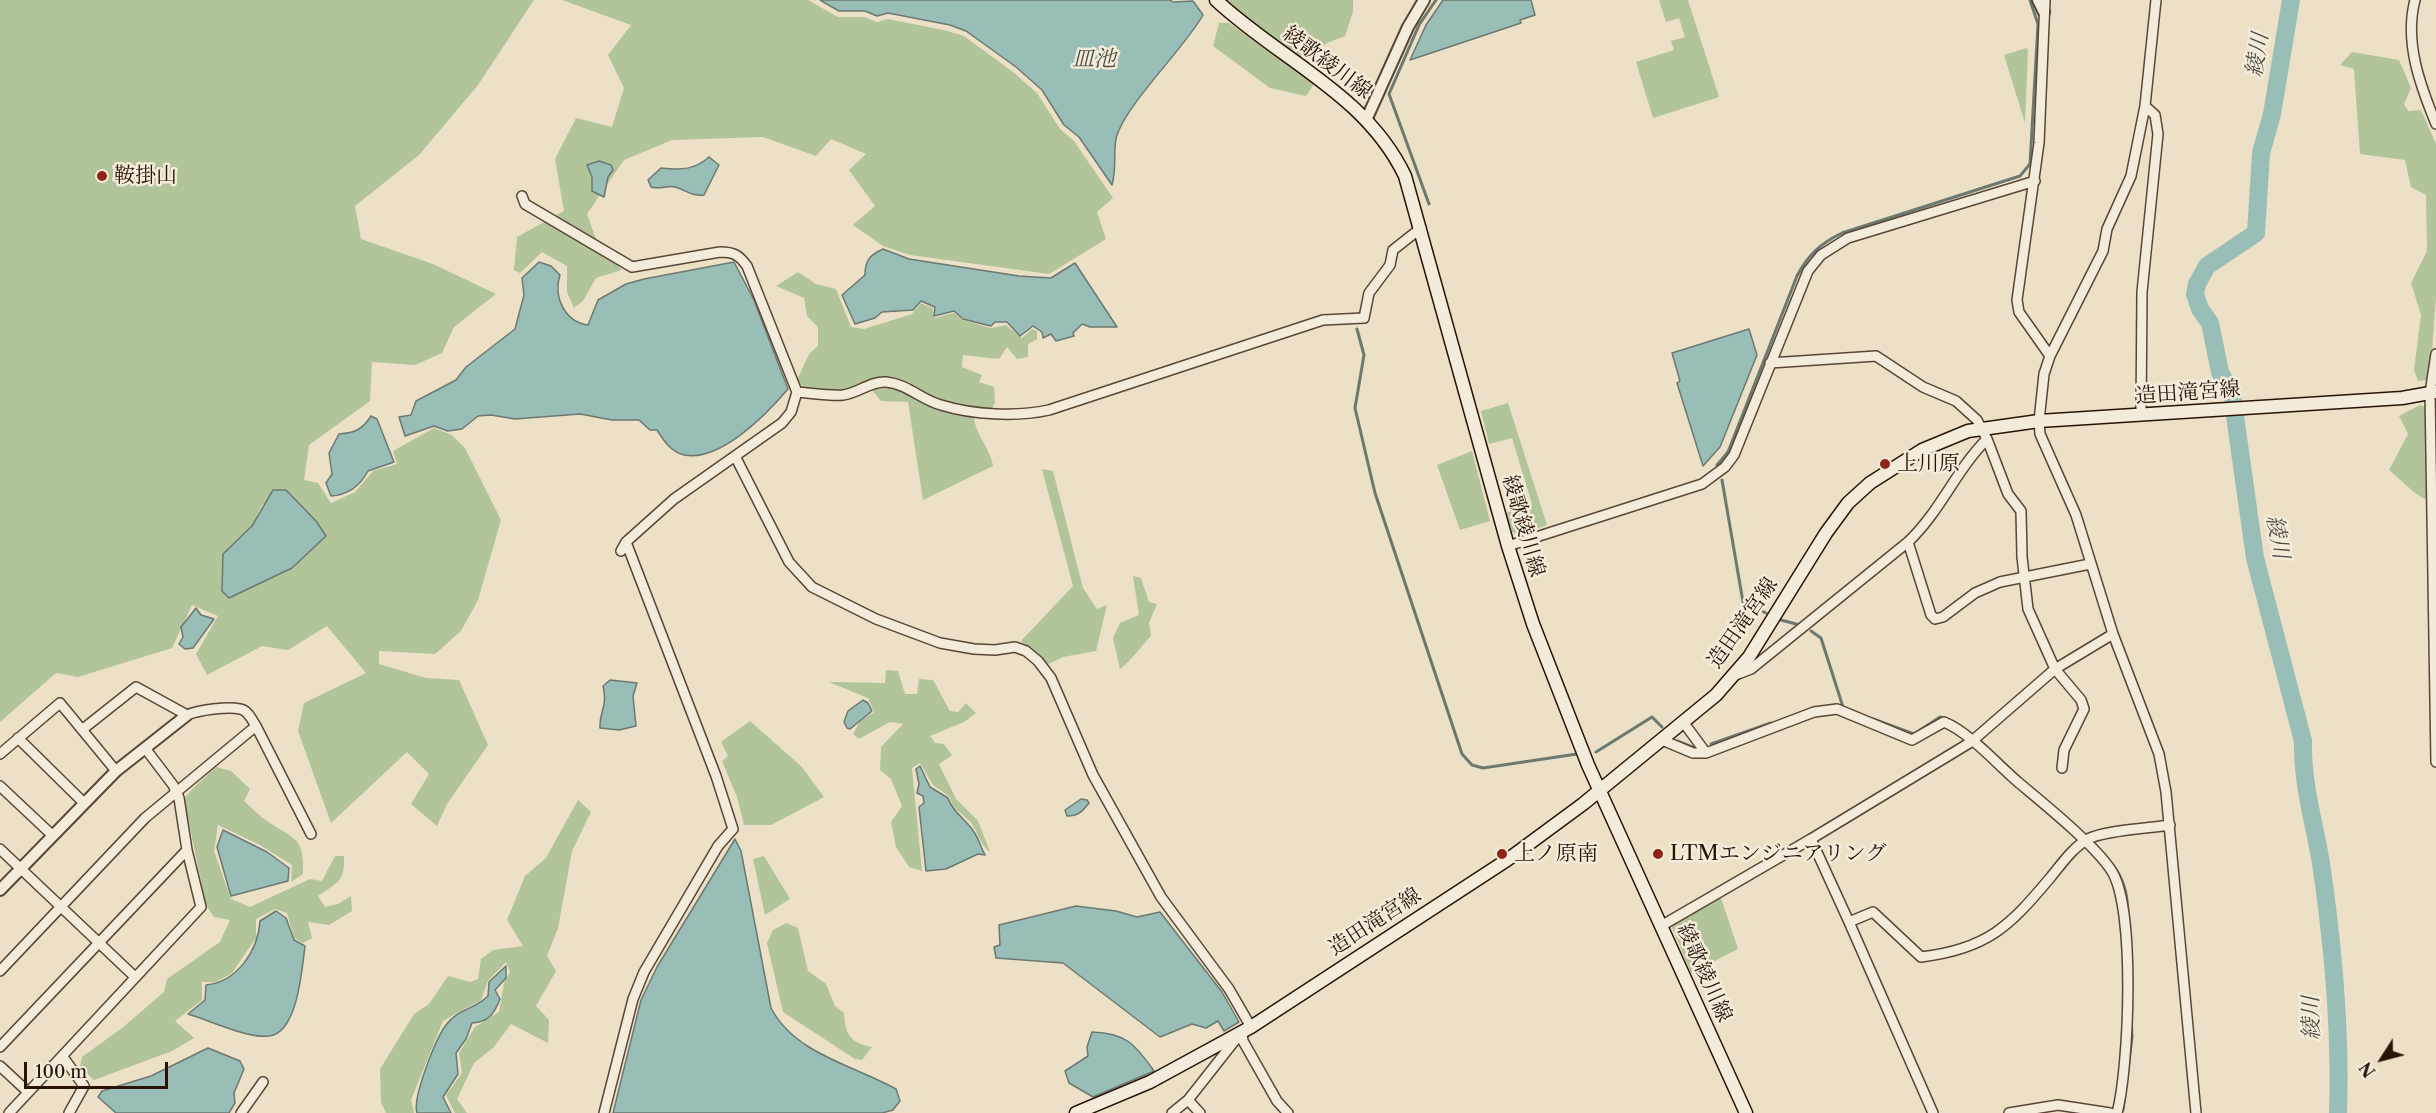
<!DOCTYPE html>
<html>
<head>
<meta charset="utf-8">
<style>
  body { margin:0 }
  #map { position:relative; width:2436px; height:1113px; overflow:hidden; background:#ece1c7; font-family:"Libre Caslon Text",serif }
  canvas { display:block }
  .north { position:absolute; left:2352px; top:1029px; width:60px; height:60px; -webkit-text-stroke:4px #f3ecdb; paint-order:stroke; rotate:234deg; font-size:16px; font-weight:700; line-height:24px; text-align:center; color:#291306 }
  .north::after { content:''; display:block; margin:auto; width:21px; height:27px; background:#291306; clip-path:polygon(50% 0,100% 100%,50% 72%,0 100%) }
  .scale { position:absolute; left:24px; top:1062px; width:144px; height:27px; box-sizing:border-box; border:3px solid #291306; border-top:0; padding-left:8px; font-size:18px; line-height:21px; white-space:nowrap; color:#291306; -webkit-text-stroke:4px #f3ecdb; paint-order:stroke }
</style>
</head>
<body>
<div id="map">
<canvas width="2436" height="1113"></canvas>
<div class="north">N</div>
<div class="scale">100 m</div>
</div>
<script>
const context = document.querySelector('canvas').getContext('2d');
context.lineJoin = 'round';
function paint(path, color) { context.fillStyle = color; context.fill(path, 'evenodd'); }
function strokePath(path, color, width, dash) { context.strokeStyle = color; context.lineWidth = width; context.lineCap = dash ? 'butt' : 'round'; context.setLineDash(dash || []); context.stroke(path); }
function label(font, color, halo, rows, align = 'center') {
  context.font = font + ' "Libre Caslon Text","Noto Serif JP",serif'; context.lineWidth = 5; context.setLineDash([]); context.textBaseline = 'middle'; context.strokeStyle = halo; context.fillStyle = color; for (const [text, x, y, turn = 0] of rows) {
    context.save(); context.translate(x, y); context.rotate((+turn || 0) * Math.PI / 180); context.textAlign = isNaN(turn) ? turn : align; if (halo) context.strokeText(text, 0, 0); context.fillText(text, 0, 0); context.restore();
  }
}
paint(new Path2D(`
  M0 0H534L478 85 419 155 355 206 361 239 433 264 496 294 454 327 442 353 415 365 372 362 370 401 309 445 304 480 318 483 331 503 355 492 373 471 397 464 393 451 434 428 452 435 465 448 501 520 478 600 461 631 435 654 379 651V664L426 678 459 680 488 745 447 804 437 826 411 804 429 774 407 752 331 823 298 731 304 703 366 673 327 626 288 650 262 646 207 675 196 654 218 616 192 605 172 648 78 677 56 673 0 722ZM286 490 316 521 326 536 292 568 229 598 222 591V569L232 545 252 526 262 505Z
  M562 0H808L838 17H864L877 22 888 19 948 31 964 36 1013 72 1037 93 1060 129 1074 141 1113 198 1097 212 1106 239 1049 274 910 255 883 246 853 225 875 206 849 170 866 154 831 139 816 156 763 137 672 140 624 160 587 214 597 242 622 270 596 278 583 301 574 308 567 292V266L542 252 520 273 514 270 517 237 564 211 555 159 576 118 612 127 624 88 608 55 631 25Z
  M1223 0H1353V12L1345 36 1327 43 1305 60 1270 38Z
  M1659 0H1688L1719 97 1653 118 1636 62 1674 50 1671 41 1685 37 1679 18 1666 22Z
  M1219 23H1229L1314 84 1306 96 1270 88 1213 46Z
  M2026 48 2028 50 2025 123 2004 55Z
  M2352 52 2399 60 2411 88 2404 104 2408 111 2421 110 2436 144V297L2430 380 2418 381 2414 370 2421 315 2411 283 2427 251 2426 195 2411 187 2405 160 2360 154 2354 69 2340 65Z
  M798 272 816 284 836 289 851 327 864 329 912 314 921 303 933 308 934 318 954 313 963 320 991 328 1006 325 1022 338 1032 329 1037 331V339L1028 344V357L1017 359 1007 347 999 359 963 355 962 367 982 375 979 382 994 387 995 403 988 415 974 414C973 432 990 447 993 466L923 500 908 402 881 401 867 384 842 392 805 389 797 380 809 354 818 346V327L807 316 804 298 776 286Z
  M1508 403 1547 525 1520 534 1512 532 1506 513 1532 504 1512 438 1489 444 1481 411Z
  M2420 405 2436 411V506L2415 493 2389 470 2408 434 2399 416Z
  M1472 451 1490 521 1460 530 1437 465Z
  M1042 469 1053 471 1083 588 1097 609 1107 605 1096 651 1063 657 1049 664 1021 641 1073 586Z
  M1133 576 1141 578 1149 602 1157 604 1149 623 1151 636C1140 647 1133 659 1120 669L1113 638 1120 623 1139 615Z
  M886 670 898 671 905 694H917L919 679 933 680 950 711 958 712 966 703 976 713 964 722 930 736 935 743 944 744 952 755 939 764 956 799 978 821 990 852C980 845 978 832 971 823 964 814 951 808 950 797L933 785 920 763 912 768 922 871 909 867 896 847 891 822 902 806 891 779 880 770 881 747 903 724 890 722 859 739 853 734 860 721 874 712 868 698 829 682 885 683Z
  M750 721 802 767 824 797 771 825H744L737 797 722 761 728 756 721 742Z
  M216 767 231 771 250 789 244 801C252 808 260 817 270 823 297 840 304 839 303 874L291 882 292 865 260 845 218 825 214 851 231 899 250 907 310 879 322 881 335 856H344C345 882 338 882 318 896L325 907 338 904 351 896 352 911 329 925 308 922 312 938 303 943 294 938 287 913 275 909 256 919V938L232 973 216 982H202V1000L175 1021 194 1038 172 1051 94 1080 80 1067 82 1057 122 1028 164 992 167 979 220 942 230 920 214 917 206 905 184 799 192 789Z
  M578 800 591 812 572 851 558 928 547 956 556 971 536 1006 549 1020 548 1043 511 1024 494 1047 474 1063 457 1099 467 1113H455L446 1095 462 1073 459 1053 475 1027 499 1012 504 983 510 972 506 962 488 981 481 1000 443 1021 411 1100 414 1113H386L381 1102 380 1069 414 1014 429 1004 448 976 470 982 478 979 481 959 493 950 523 946 507 920 525 876 546 858Z
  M764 856 790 899 765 915 753 859Z
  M1721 898 1738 949 1691 973 1671 925Z
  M786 923 798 928 808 971 826 984 835 1006 844 1013C845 1034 850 1043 872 1047L862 1060 855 1059 783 1012 767 943 773 930Z`), '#b1c49a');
const water = new Path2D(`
  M820 0H1170L1173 2 1193 1 1203 15C1184 49 1123 107 1116 139 1113 155 1117 167 1112 185L1079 137 1064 125 1042 90 1016 67 966 31 950 25 888 13 877 16 865 11H839Z
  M1443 0H1531L1535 15 1520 20 1521 23 1410 60 1426 25Z
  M709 157 719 165 704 195C693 197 686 190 675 187 667 185 660 190 651 187L648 180 661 168C681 170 695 170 709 157Z
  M599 161 611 165 613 170 608 177 604 197 592 191V177L587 165Z
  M883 249 909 259 1019 276 1051 278 1075 263 1117 327H1090L1082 324 1073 333 1074 336 1056 341 1051 334 1043 338 1042 332 1033 326 1020 336 1007 322H995L991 326 963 319 954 311 934 316 935 307 921 301 913 310 882 312 875 318 855 324 842 295 865 275C865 260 870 255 883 249Z
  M539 262 551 266 560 275C553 297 565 322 588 325L598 300 626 284 644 279 734 262 754 300 788 389C766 415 720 462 684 455 671 452 664 441 657 430H650L639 420H612L580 414 515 419 491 415 478 416 462 429 448 431 434 426 405 436 399 417 411 415 416 401 456 380 466 367 515 329 524 295 522 278Z
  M1749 329 1757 355 1720 447 1703 466 1677 383 1680 381 1672 353Z
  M371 416 377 419 394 462 368 471C360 486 348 495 331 496L326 483 332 474 329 453 339 434C355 433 363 429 371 416Z
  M273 490H286L316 521 326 536 292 568 229 598 222 591 223 554 252 526Z
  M196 608 201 615 214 619 193 648 185 649 179 644 183 637 181 627Z
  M610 680 637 683 633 696 636 726 619 730 600 728C599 711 608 707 603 686Z
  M863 700 868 703 872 711 850 729 847 728 844 722 848 711Z
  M920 766 930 787 948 798C953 813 966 819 974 832 979 839 981 848 985 855L978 854 946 869 926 871 919 807 924 803 923 796 917 793 919 784 916 769Z
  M1081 799 1087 800 1089 803C1082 812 1078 816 1067 816L1065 810Z
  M223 830 267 852 289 868 288 881 231 896 217 847Z
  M735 839 741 851 771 1008C795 1054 853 1065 896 1089L900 1101 893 1110 882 1113H613L641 1000 657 967Z
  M1076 906 1116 911 1137 917 1160 912 1222 992 1239 1022 1224 1031 1218 1021 1206 1028 1192 1024 1160 1037 1063 963 996 958 994 947 1000 945 999 925Z
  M276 911 286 918 294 940 305 946C302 968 298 1033 269 1036 248 1039 209 1020 188 1014L205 1000 206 985C237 982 258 951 260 921Z
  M506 966V978L495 990 500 999C494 1014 489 1022 472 1023L466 1039 456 1053 458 1074 443 1097 451 1113H417C412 1098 436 1038 446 1025 456 1010 477 1008 488 996L489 982Z
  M1092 1032C1126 1033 1135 1044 1154 1071L1093 1097 1069 1083 1065 1071 1088 1056 1087 1047Z
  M208 1048 240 1061 244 1069 234 1093 235 1103 229 1113H116L98 1097 102 1091 151 1076Z`);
paint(water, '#99bdb7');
strokePath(water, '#6c7970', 1.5);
strokePath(new Path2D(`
  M1429 204 1389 94 1419 25 1436 0
  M1357 329 1364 355 1355 408 1375 493 1462 754 1472 765 1483 768 1577 754
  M1717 465 1728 452 1797 276C1808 255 1821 243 1842 233L2020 176 2030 164 2038 24 2030 0
  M1722 480 1743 602 1766 613
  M1781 620 1800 625
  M1811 631 1821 638 1843 707
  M1873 719 1914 734 1940 717 1948 720
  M1677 741 1695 748
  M1711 744 1771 723
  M1596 752 1652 717 1662 727
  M2111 863C2125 879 2128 897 2128 918
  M2123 1110 2132 1037 2131 1017`), '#6c7970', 3);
strokePath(new Path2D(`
  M2291 0 2272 114 2261 153 2256 233 2207 266 2197 284 2195 294 2200 309 2210 323 2220 372 2232 395 2255 558 2303 741C2302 783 2314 822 2321 863 2333 945 2341 1029 2338 1113`), '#99bdb7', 18);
const minor = new Path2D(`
  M2045 0 2039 143 2017 300 2019 312 2050 356
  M2415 0C2404 42 2420 85 2436 124
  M2145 106 2131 176 2107 229 2103 251 2050 356 2044 374 2039 421 2040 434 2076 515 2113 634 2159 754 2166 792 2196 1113
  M522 196 525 204 632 267 720 252C734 252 739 255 747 266L797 392 791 412 782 423 674 499 626 542 621 551
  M2436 354 2430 393 2436 762
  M797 392C812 393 828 396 843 395 859 393 870 381 886 382 908 384 921 400 941 405 973 415 1017 417 1049 410L1323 320 1364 318 1369 293 1390 265 1393 250 1421 228
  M2141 415 2142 292 2158 134 2155 115 2145 106 2156 0
  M1987 439 2008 494 2021 511 2022 557 2028 609 2055 669 2081 700 2084 709 2064 750 2062 768
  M735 456 789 562 812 587 876 619 940 643 974 649 995 650 1015 647 1026 651 1038 661 1051 678 1093 775 1161 897 1229 989 1251 1027
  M1908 542 1931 615 1935 619 1943 617 1975 593 2000 582 2090 564
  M1508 546 1702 484 1725 467 1734 455 1808 271 1821 255 1848 238 2035 181
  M1733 676 1751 669 1908 542C1940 512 1956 470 1987 439L1977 420 1956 401 1923 387 1876 356 1770 363
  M1684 723 1706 753
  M83 729 136 687 187 715C198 710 229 706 240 709 248 710 252 720 256 726L311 834
  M18 738 83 802
  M1662 740 1693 753H1706L1814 712 1837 709 1912 740 1944 722C1969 732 1998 765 2018 782 2044 804 2094 844 2111 870 2136 907 2129 1068 2117 1113
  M0 754 60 703 116 771
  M0 786 51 834
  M1811 839 1971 742 2055 669 2113 634
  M0 849 135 977
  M1849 922 1933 1113
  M1661 926 1811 839 1849 922 1873 912 1921 957C1987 949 2009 927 2050 878 2061 865 2072 848 2088 839 2104 830 2151 828 2170 825
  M0 971 145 818 256 726
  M1242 1033 1243 1041 1277 1101 1288 1113
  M0 1047 187 850
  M63 1057 84 1086 69 1113
  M0 1066 28 1092
  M1188 1100 1200 1113
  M9 1113 201 907 187 850 179 798 173 785 145 748
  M241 1113 263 1082
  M604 1113 633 999 644 972 718 846 733 829 716 776 626 542
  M1172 1113 1188 1100 1240 1034
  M2009 1113 2058 1105 2110 1113`);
const tertiary = new Path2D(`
  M2038 0 2044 12
  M1367 118 1408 27 1424 0
  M0 890 116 771 187 715`);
const secondary = new Path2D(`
  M1216 0C1280 60 1366 94 1405 176L1508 546 1533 624 1588 765 1746 1113
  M1076 1113 1150 1082 1251 1027 1507 860 1583 804 1716 695 1749 657 1826 533 1848 503 1870 483 1922 450 1968 431 2039 421 2402 398 2436 392`);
strokePath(minor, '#5a4636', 12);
strokePath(tertiary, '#5a4636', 14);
strokePath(secondary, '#291306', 15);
strokePath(minor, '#f3ecdb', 9);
strokePath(tertiary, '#f3ecdb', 10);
strokePath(secondary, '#f3ecdb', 12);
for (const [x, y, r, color] of [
  [102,176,6,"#8f2418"],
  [1885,464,6,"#8f2418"],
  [1502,854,6,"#8f2418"],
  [1658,854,6,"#8f2418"]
]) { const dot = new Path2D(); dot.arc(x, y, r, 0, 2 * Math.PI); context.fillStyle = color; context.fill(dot); strokePath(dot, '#f3ecdb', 2); }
label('21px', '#291306', '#f3ecdb', [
  ["綾歌綾川線",1327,63,37],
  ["造田滝宮線",2188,393,-4],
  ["綾歌綾川線",1523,526,74],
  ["造田滝宮線",1743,623,-55],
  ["造田滝宮線",1375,922,-33],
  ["綾歌綾川線",1704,973,66]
]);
label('21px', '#291306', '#f3ecdb', [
  ["鞍掛山",114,176],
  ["上川原",1897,464],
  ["上ノ原南",1514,854],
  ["LTMエンジニアリング",1670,854]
], 'left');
label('italic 22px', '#504e44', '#f3ecdb', [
  ["綾川",2258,55,-81],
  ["皿池",1094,60],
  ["綾川",2277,537,80],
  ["綾川",2312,1018,-91]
]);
</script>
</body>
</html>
